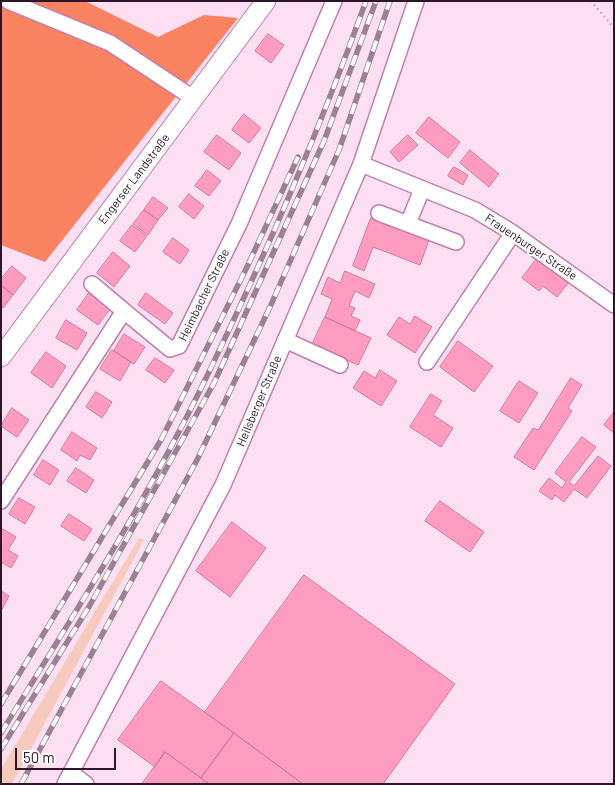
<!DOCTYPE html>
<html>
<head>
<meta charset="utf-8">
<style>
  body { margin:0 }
  #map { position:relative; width:615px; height:785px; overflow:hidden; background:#fcdff3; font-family:Barlow,sans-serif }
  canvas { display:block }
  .frame { position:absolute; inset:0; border:2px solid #2f1529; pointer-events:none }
  .scale { position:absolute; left:15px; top:748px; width:101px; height:22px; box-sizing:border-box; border:2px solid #2f1529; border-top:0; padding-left:6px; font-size:15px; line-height:18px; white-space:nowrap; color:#2f1529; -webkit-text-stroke:4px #fff; paint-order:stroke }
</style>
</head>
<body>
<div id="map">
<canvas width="615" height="785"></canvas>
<div class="frame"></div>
<div class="scale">50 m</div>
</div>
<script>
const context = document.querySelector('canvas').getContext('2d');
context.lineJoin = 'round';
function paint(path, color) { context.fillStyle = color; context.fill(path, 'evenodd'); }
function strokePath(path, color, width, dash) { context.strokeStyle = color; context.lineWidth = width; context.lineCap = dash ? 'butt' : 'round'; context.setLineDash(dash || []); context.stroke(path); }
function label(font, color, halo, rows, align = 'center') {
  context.font = font + ' Barlow,sans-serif'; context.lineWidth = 4; context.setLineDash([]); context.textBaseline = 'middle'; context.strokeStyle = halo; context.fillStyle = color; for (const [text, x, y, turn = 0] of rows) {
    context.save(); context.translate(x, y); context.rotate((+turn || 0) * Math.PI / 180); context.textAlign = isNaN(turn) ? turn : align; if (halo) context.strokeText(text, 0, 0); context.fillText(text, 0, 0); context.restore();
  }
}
paint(new Path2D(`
  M139 538 144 540 12 784H1V769Z`), '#f6cbbe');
paint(new Path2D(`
  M1 1H85L158 37 204 15 238 18 45 262 1 245Z`), '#f98261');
const building = new Path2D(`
  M268 34 284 45 271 63 255 51Z
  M244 114 261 128 249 143 232 130Z
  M429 117 460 142 448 158 416 133Z
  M217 135 241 153 229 170 204 152Z
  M408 135 418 145 399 162 390 152Z
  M470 150 499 174 489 187 460 163Z
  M454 167 468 175 463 185 448 176Z
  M207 170 221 181 209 196 195 186Z
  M189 194 204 206 194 219 179 207Z
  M153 197 168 208 158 220 144 210Z
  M144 210 158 220 148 235 133 224Z
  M371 218 429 240 420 265 373 247 364 271 353 266Z
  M132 225 147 236 135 252 120 241Z
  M173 238 189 250 180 264 163 252Z
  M113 252 130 266 114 287 97 273Z
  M538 257 570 281 557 297 543 286 539 291 522 278Z
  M12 266 26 278 13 295 1 285V279Z
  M345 271 375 284 369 298 355 291 349 306 355 308 351 316 360 320 355 331 325 317 332 299 321 294 328 277 340 283Z
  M1 285 13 295 3 308 1 307Z
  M89 293 110 309 98 325 77 310Z
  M146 293 173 313 165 324 138 305Z
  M415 316 432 327 415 353 387 335 399 317 410 324Z
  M325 317 371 338 358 365 312 345Z
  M66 320 87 333 77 350 56 338Z
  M124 334 145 347 134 364 114 351Z
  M458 341 493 366 474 392 440 367Z
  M112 350 131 362 120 381 100 369Z
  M46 352 66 366 52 388 31 373Z
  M155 358 174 370 165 383 146 370Z
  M380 370 397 381 381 406 353 388 364 371 375 378Z
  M571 378 582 385 568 408 572 411 534 470 514 457 533 428 538 430Z
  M519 381 538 393 519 423 500 411Z
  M96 392 112 402 102 418 86 407Z
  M431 394 442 401 433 415 453 428 441 447 410 427Z
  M12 408 29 420 17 437 1 426Z
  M614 412V433L604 425Z
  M72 432 97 448 90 460 80 455 77 461 61 450Z
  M582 437 596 447 569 482 574 486 598 456 611 466 587 498 574 489 564 502 555 495 552 500 539 491 549 478 562 488 566 482 555 473Z
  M43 460 59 470 50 485 34 475Z
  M76 468 94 480 86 493 67 481Z
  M19 498 35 507 25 524 9 514Z
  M440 501 484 532 470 552 425 521Z
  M69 514 92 529 84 541 61 526Z
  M232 522 266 548 230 597 196 571Z
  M1 528 16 537 8 550 18 556 11 568 1 562Z
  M304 575 455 684 383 784H303L205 712Z
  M1 591 9 596 1 611Z
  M161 681 234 733 201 778 165 752 155 767 118 740Z
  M234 733 303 784H209L201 778Z
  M165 752 201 778 209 784H142Z`);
paint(building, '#fd9cc0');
strokePath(building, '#cd7d9a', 1);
const minor = new Path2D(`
  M8 1 110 43 193 98
  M361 164 475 210 513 233 614 305
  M422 189 408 224 456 242
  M379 213 408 224
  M92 284 124 311
  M285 340 340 365
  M427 362 513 233
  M1 501 124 311 170 349 179 346 239 224 334 1
  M71 773 86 784
  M65 784 223 485 361 164 416 1`);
const major = new Path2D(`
  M1 357 266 1`);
strokePath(minor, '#c17eb0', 18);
strokePath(major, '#c17eb0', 21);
strokePath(new Path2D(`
  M591 1 614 28`), '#ac90a4', 2.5, [1, 4]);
strokePath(minor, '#fff', 15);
strokePath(major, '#fff', 19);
const rail = new Path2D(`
  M1 704 161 440 247 267 298 157
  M1 733C73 616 148 499 207 376 266 254 320 129 366 1
  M1 749 90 605 214 383 324 141 376 1
  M21 784 197 460 270 307 339 150 390 1`);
strokePath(rail, '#9c8094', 5.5);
strokePath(rail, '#fff', 4, [11]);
label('12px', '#2f1529', '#fff', [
  ["Engerser Landstraße",134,179,-53],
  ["Frauenburger Straße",531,247,34],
  ["Heimbacher Straße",204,295,-64],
  ["Heilsberger Straße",259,401,-67]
]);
</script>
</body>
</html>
